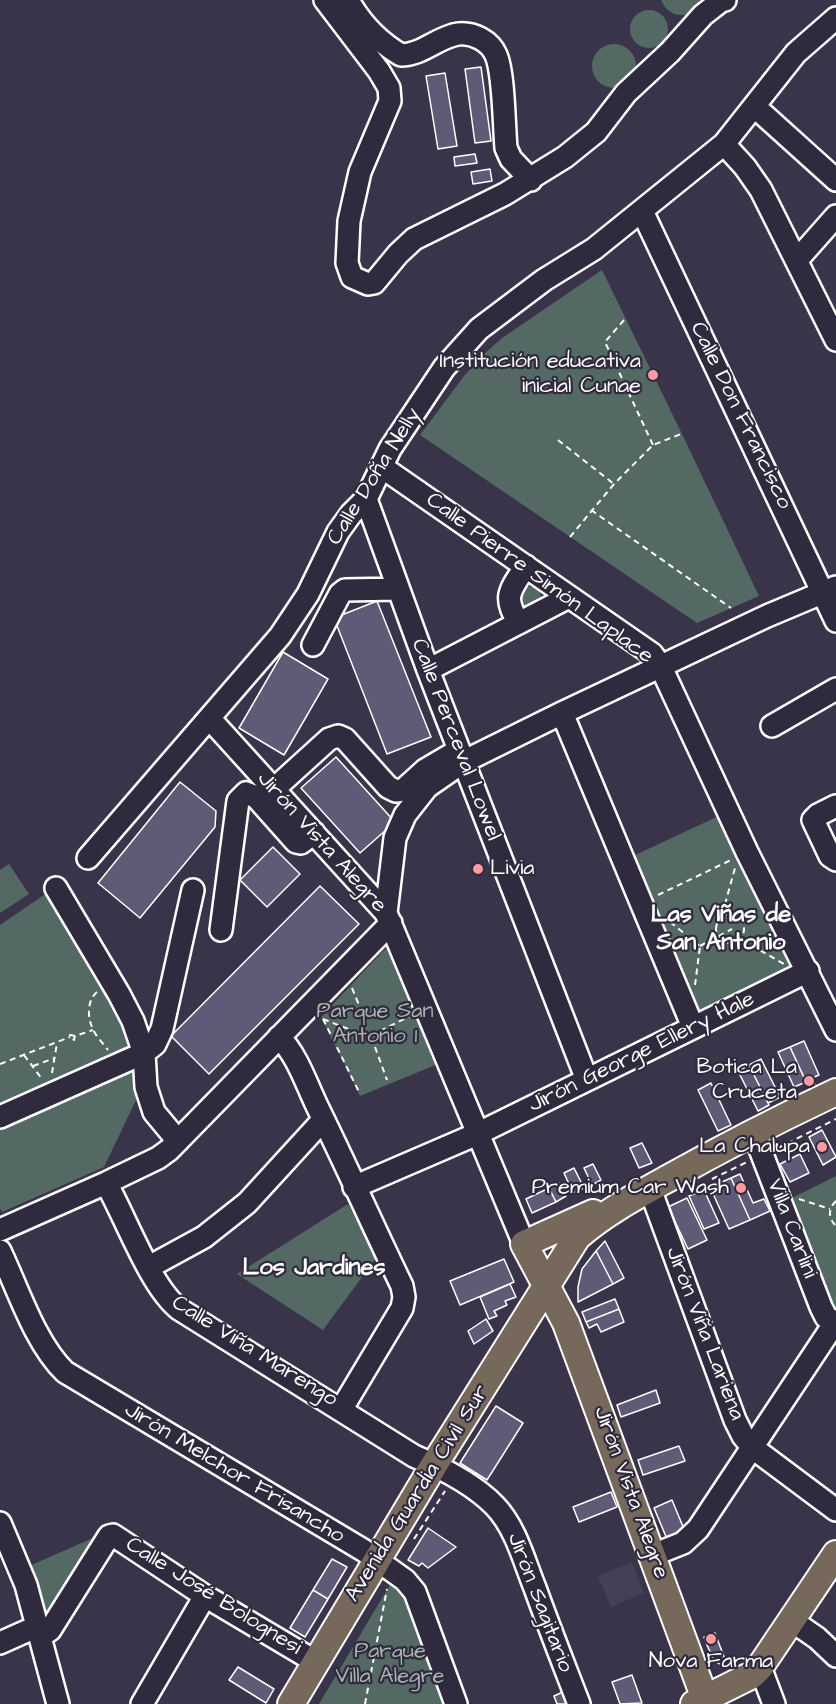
<!DOCTYPE html>
<html>
<head>
<meta charset="utf-8">
<style>
  body { margin:0 }
  canvas { display:block; background:#393449 }
</style>
</head>
<body>
<canvas width="836" height="1704"></canvas>
<script>
const context = document.querySelector('canvas').getContext('2d');
context.lineJoin = 'round';
function paint(path, color) { context.fillStyle = color; context.fill(path, 'evenodd'); }
function strokePath(path, color, width, dash) { context.strokeStyle = color; context.lineWidth = width; context.lineCap = dash ? 'butt' : 'round'; context.setLineDash(dash || []); context.stroke(path); }
function label(font, color, halo, rows, align = 'center') {
  context.font = font + ' "Architects Daughter",sans-serif'; context.lineWidth = 4.5; context.setLineDash([]); context.textBaseline = 'middle'; context.strokeStyle = halo; context.fillStyle = color; for (const [text, x, y, turn = 0] of rows) {
    context.save(); context.translate(x, y); context.rotate((+turn || 0) * Math.PI / 180); context.textAlign = isNaN(turn) ? turn : align; if (halo) context.strokeText(text, 0, 0); context.fillText(text, 0, 0); context.restore();
  }
}
paint(new Path2D(`
  M632 1562 644 1593 611 1607 598 1576Z`), '#453f57');
paint(new Path2D(`
  M661 0H700L692 13C678 18 667 14 661 0Z
  M630 29a19 19 0 1 1 38 0a19 19 0 1 1-38 0Z
  M592 66a22 22 0 1 1 44 0a22 22 0 1 1-44 0Z
  M602 270 682 434 759 596 697 623 420 435 464 376 483 355 502 338Z
  M527 586 539 589 542 600 527 610 520 606 518 594Z
  M723 814 797 971 693 1019 631 857Z
  M9 864 29 894 0 913V870Z
  M47 893 103 980 125 1024 134 1054 0 1114V925Z
  M388 948 395 956 438 1064 360 1096 321 1017 383 951Z
  M134 1068 137 1098 104 1167 2 1212 0 1208V1128Z
  M836 1176V1307L828 1304 788 1200Z
  M348 1204 376 1258 323 1330 237 1274Z
  M102 1534 47 1629 27 1567Z
  M391 1583 405 1592 447 1704H319Z`), '#546964');
const building = new Path2D(`
  M481 67 491 141 475 143 465 69Z
  M445 73 457 146 438 149 426 76Z
  M475 154 477 163 455 166 454 157Z
  M490 169 492 181 473 184 471 172Z
  M377 601 431 737 387 754 334 618Z
  M283 652 328 679 284 755 239 728Z
  M336 757 395 822 360 853 301 788Z
  M180 782 216 811 215 827 140 918 98 883Z
  M273 847 300 874 267 907 240 880Z
  M320 886 359 924 209 1074 171 1036Z
  M804 1041 819 1075 812 1078 815 1084 808 1086 790 1047Z
  M790 1047 806 1082 794 1087 778 1052Z
  M761 1059 780 1097 768 1103 749 1065Z
  M749 1065 769 1105 758 1111 738 1071Z
  M711 1083 731 1125 718 1131 698 1090Z
  M822 1130 836 1157 823 1165 809 1137Z
  M642 1143 652 1163 639 1168 630 1148Z
  M800 1154 809 1173 790 1182 780 1164Z
  M593 1164 601 1180 592 1185 584 1168Z
  M574 1168 584 1188 573 1193 564 1173Z
  M740 1174 753 1203 764 1199 770 1211 750 1220 731 1178Z
  M731 1178 750 1220 729 1229 710 1187Z
  M559 1183 566 1196 556 1202 549 1188Z
  M549 1188 556 1202 532 1213 526 1199Z
  M704 1190 719 1223 704 1229 689 1196Z
  M687 1198 707 1240 688 1249 668 1207Z
  M605 1241 624 1278 613 1284 596 1251Z
  M596 1251 613 1284 578 1302V1287L582 1269Z
  M504 1259 514 1282 460 1305 450 1281Z
  M510 1284 516 1297 505 1301 507 1305 494 1311 497 1316 489 1319 480 1297Z
  M615 1299 619 1309 586 1322 582 1312Z
  M619 1309 624 1322 601 1332 597 1324 589 1328 586 1322Z
  M486 1319 493 1331 474 1344 468 1331Z
  M656 1390 660 1403 621 1417 617 1405Z
  M496 1406 523 1423 487 1480 460 1463Z
  M679 1446 685 1461 643 1475 638 1460Z
  M611 1492 617 1507 579 1522 573 1507Z
  M672 1500 684 1529 667 1539 654 1508Z
  M428 1528 456 1547 428 1568 422 1563 419 1566 408 1560Z
  M332 1559 347 1567 328 1599 313 1590Z
  M313 1590 328 1599 305 1637 290 1628Z
  M715 1633 718 1641 707 1645 704 1637Z
  M718 1641 726 1662 720 1664 714 1661 707 1645Z
  M238 1667 274 1689 266 1703 229 1680Z
  M632 1675 642 1703 620 1704 612 1682Z
  M565 1691 571 1704H557L554 1696Z`);
paint(building, '#615a77');
strokePath(building, '#fff', 1.5);
const minor = new Path2D(`
  M325 0 379 71 389 88 390 101 360 172 349 221 347 263 352 277 368 284 374 283 398 254 414 239 505 194 565 157 596 132 626 93 670 52 703 15 721 1 725 0
  M348 0C360 22 379 42 401 55 422 55 438 37 458 34 473 32 490 41 496 55 504 73 504 127 506 148L511 159 531 180
  M754 106 836 180
  M724 144 745 167 761 190 836 340
  M642 211 836 621
  M797 260 836 216
  M382 467 652 654 660 665 747 852 836 1030
  M366 499 428 670 587 1080
  M519 623C502 597 510 590 526 566
  M313 645 340 594 345 590 398 589
  M428 670 569 597
  M562 713 693 1027
  M210 719 386 913 524 1244
  M772 726 836 689
  M274 789 329 739 338 736 345 739 388 787 396 791 403 790 425 770 459 750
  M836 806 818 815 813 820 830 856 836 860
  M88 858 280 636 308 594 338 532 351 514 366 499 390 449 444 368 479 329 544 280 594 249 724 144 796 53 836 18
  M56 888 119 994 133 1021 144 1053 146 1087 154 1112 178 1141
  M386 913 395 838 405 815 427 787 463 762 562 713 767 616 836 587
  M221 930 238 801 246 793 256 797 296 842 301 843 314 833
  M279 1037C297 1055 306 1083 317 1106 346 1165 373 1226 402 1286L404 1297 402 1308 341 1410
  M0 1117 144 1053 155 1044 162 1029 193 890
  M753 1131 821 1307 826 1317 835 1323
  M106 1183C126 1218 150 1286 179 1309L414 1456C442 1468 474 1484 495 1506 516 1528 524 1561 535 1588 549 1627 564 1665 579 1704
  M354 1187 477 1134 808 971
  M650 1189 735 1420 743 1436 753 1448 836 1510
  M0 1230 106 1183 158 1158 169 1150 391 923
  M0 1251C18 1289 35 1343 65 1372L363 1550 405 1580 415 1592 456 1704
  M149 1267 204 1237 247 1203 323 1120
  M0 1523 26 1585 58 1704
  M653 1555 683 1543 698 1529 836 1321
  M791 1620 817 1638 836 1656
  M41 1636 50 1630 109 1536 113 1535 205 1596 316 1662
  M0 1643 38 1626
  M760 1667 774 1704
  M142 1704 205 1596`);
const major = new Path2D(`
  M593 1213 524 1244 566 1323 705 1699
  M291 1704 434 1465 577 1237C604 1213 638 1195 669 1178 724 1147 779 1119 836 1092
  M694 1704 752 1675 760 1667 836 1554`);
strokePath(minor, '#fff', 26);
strokePath(major, '#fff', 30);
strokePath(new Path2D(`
  M624 320 605 342 653 445
  M558 440 614 484
  M591 510 731 608
  M570 537 614 484 653 445 681 434
  M658 895 731 860
  M716 929a14 14 0 1 1 28 0a14 14 0 1 1-28 0Z
  M726 915 725 904 735 868
  M670 922 700 946
  M742 940 784 964
  M700 946 732 929
  M695 985 700 946
  M352 988 368 1027
  M97 992C87 1000 87 1018 93 1029 96 1037 103 1043 108 1050
  M323 1019 360 1094
  M323 1019 361 1034
  M380 1031 410 1016
  M75 1036 70 1035V1037L74 1040 75 1036 93 1030
  M375 1047 387 1080
  M24 1055 42 1079
  M0 1064 70 1037
  M33 1066 55 1058
  M52 1073 57 1043
  M778 1148 836 1119
  M712 1179 747 1162
  M799 1199 830 1209
  M836 1201C828 1209 828 1218 836 1226
  M414 1539 445 1491
  M365 1704 387 1589`), '#fff', 2, [6, 4.5]);
strokePath(minor, '#2f2a3d', 21);
strokePath(major, '#76695c', 26);
for (const [x, y, r, color] of [
  [653,375,6,"#ff9aa2"],
  [478,869,6,"#ff9aa2"],
  [809,1081,6,"#ff9aa2"],
  [822,1147,6,"#ff9aa2"],
  [741,1188,6,"#ff9aa2"],
  [711,1639,6,"#ff9aa2"]
]) { const dot = new Path2D(); dot.arc(x, y, r, 0, 2 * Math.PI); context.fillStyle = color; context.fill(dot); strokePath(dot, '#2f2a3d', 2); }
label('22px', '#fff', '#2f2a3d', [
  ["Institución educativa",641,362],
  ["inicial Cunae",641,387],
  ["Livia",490,869,"left"],
  ["Botica La",797,1068],
  ["Cruceta",797,1093],
  ["La Chalupa",810,1147],
  ["Premium Car Wash",729,1188],
  ["Nova Farma",711,1662,"center"]
], 'right');
label('22px', '#fff', '#2f2a3d', [
  ["Calle Don Francisco",740,416,64],
  ["Calle Doña Nelly",375,477,-58],
  ["Calle Pierre Simón Laplace",539,579,36],
  ["Calle Perceval Lowel",455,740,69],
  ["Jirón Vista Alegre",321,843,48],
  ["Jirón George Ellery Hale",642,1053,-26],
  ["Villa Carlini",791,1229,69],
  ["Jirón Viña Lariena",704,1334,69],
  ["Calle Viña Marengo",254,1352,32],
  ["Jirón Melchor Frisancho",234,1474,31],
  ["Jirón Vista Alegre",630,1493,70],
  ["Avenida Guardia Civil Sur",418,1494,-58],
  ["Calle José Bolognesi",213,1597,32],
  ["Jirón Sagitario",539,1603,69]
]);
label('22px', '#aab4b2', '#2f2a3d', [
  ["Parque San",375,1012],
  ["Antonio 1",375,1037],
  ["Parque",390,1652],
  ["Villa Alegre",390,1677]
]);
label('bold 24px', '#fff', '#2f2a3d', [
  ["Las Viñas de",721,916],
  ["San Antonio",721,944],
  ["Los Jardines",314,1269]
]);
</script>
</body>
</html>
